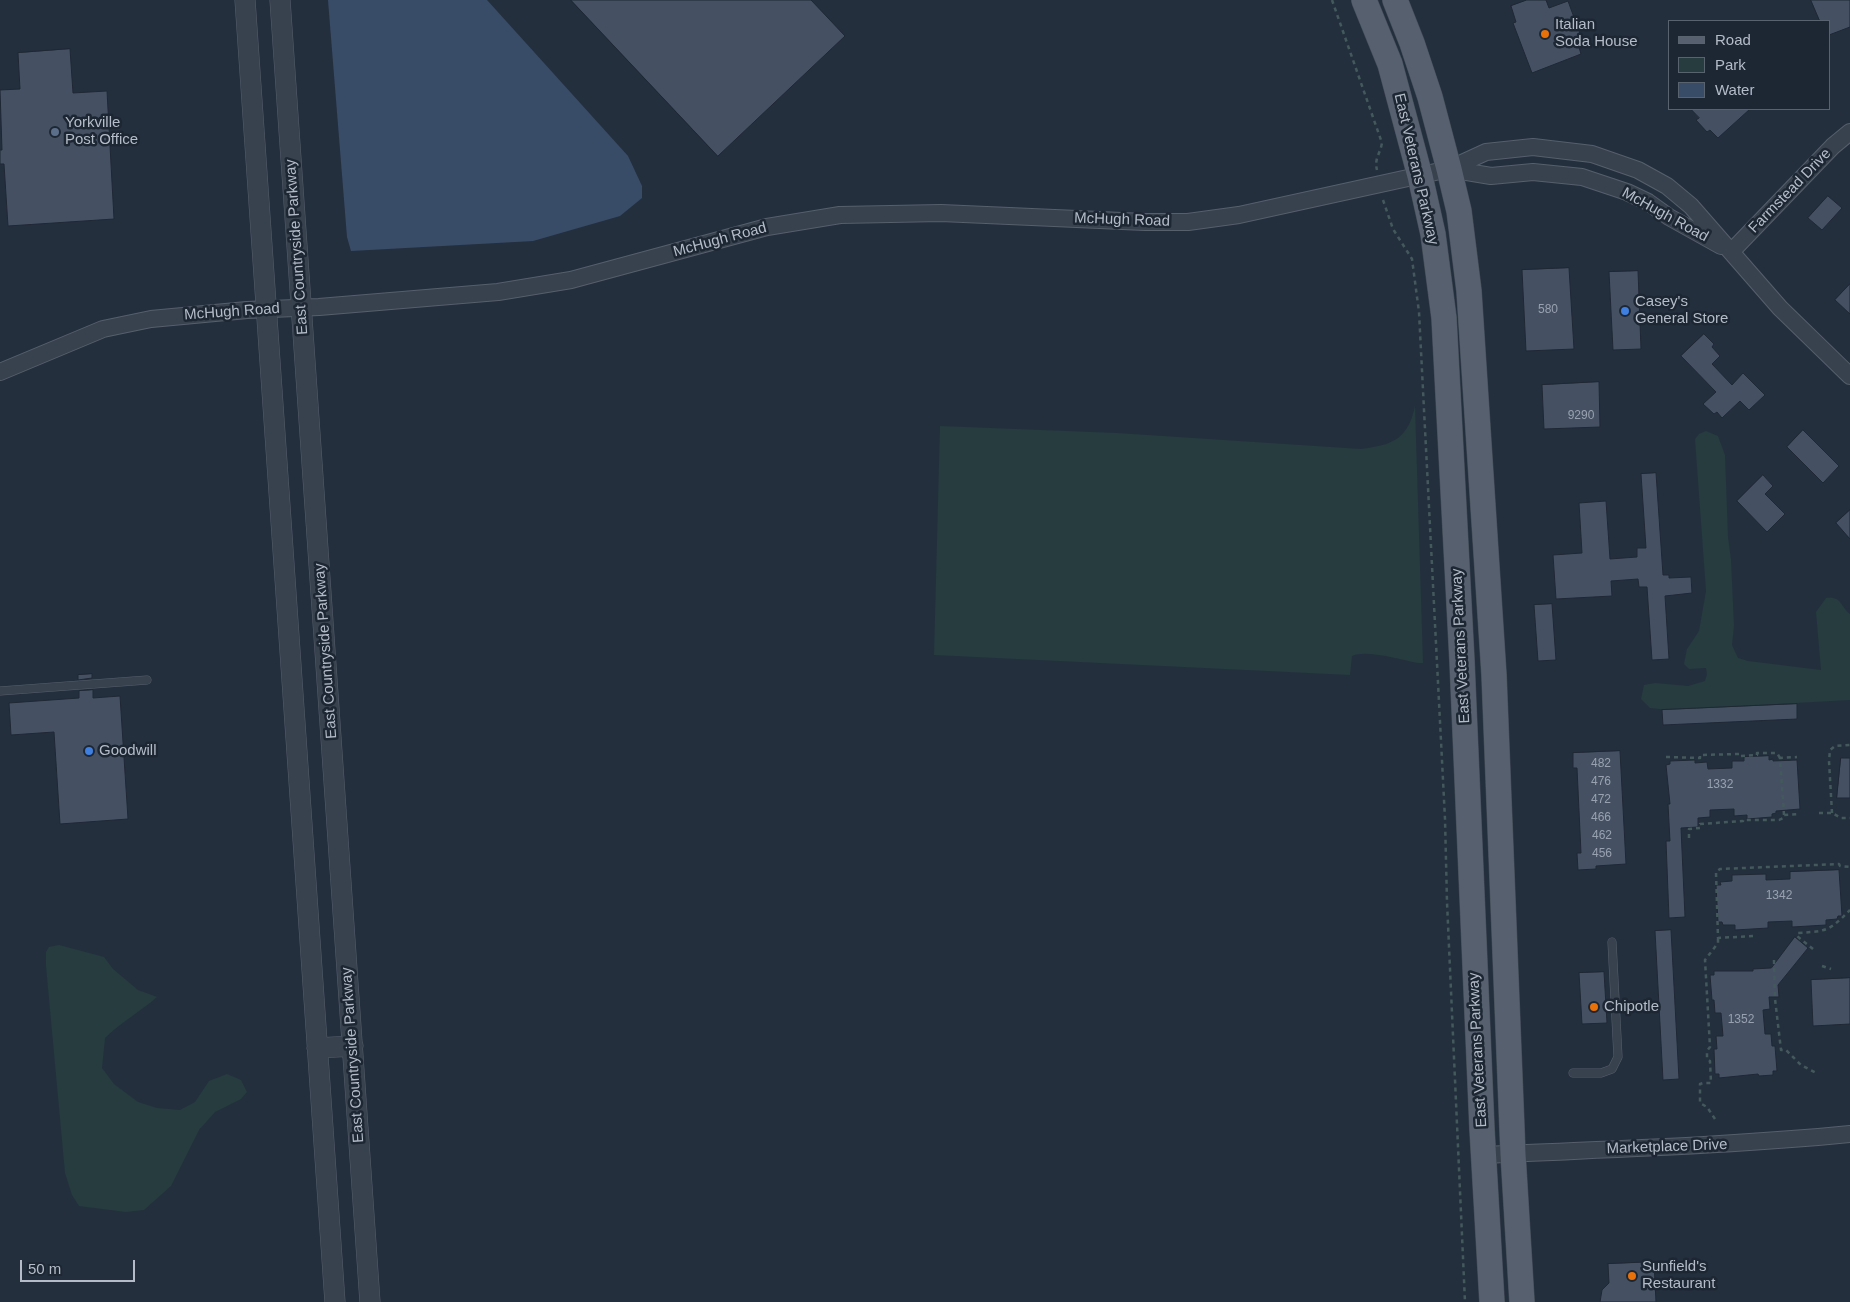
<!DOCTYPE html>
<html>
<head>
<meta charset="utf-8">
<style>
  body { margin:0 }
  #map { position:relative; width:1850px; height:1302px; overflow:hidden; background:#242f3e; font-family:Helvetica,sans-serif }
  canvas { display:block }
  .legend { position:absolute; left:1668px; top:20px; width:162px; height:90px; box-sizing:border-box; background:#1d2633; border:1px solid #59626f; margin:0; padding:6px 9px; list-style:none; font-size:15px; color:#b4bcc9 }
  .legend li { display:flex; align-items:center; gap:10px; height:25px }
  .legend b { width:25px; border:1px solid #59626f }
  .scale { position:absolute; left:20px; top:1260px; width:115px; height:22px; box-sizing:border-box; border:2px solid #b4bcc9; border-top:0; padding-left:6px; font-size:15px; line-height:18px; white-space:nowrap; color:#b4bcc9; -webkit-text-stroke:4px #1d2633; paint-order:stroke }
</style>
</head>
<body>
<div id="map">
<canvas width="1850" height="1302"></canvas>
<ul class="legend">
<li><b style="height:6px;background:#56606e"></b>Road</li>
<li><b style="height:14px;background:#263c3f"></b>Park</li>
<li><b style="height:14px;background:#394c67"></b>Water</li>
</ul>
<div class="scale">50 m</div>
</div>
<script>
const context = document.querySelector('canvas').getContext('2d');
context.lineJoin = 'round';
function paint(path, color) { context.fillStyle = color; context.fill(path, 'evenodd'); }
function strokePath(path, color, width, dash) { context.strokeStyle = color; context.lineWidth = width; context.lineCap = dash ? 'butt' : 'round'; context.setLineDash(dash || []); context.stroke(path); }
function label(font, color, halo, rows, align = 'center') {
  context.font = font + ' Helvetica,sans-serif'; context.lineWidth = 5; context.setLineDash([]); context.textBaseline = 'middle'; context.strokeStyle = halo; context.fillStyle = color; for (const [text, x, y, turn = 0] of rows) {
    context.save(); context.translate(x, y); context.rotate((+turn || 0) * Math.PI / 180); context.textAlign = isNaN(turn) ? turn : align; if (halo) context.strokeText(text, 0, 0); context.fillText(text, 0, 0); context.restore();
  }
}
paint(new Path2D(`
  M1415 406 1423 663H1418C1401 660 1366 649 1352 656L1350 675 934 655 940 426 1117 433 1361 449C1393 445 1408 439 1415 406Z
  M1706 431 1718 436 1725 455 1728 537 1731 560 1734 626 1732 645 1738 658 1748 661 1821 670 1816 612 1826 598C1842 596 1840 606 1850 614V700L1669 710 1650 708 1641 699 1644 685 1655 683 1688 686 1705 681 1707 674 1706 668 1689 669 1684 664 1687 649 1699 631 1706 591 1695 439 1699 434Z
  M59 945 104 957 113 969 138 990 157 997C140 1012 121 1022 105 1038L102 1068 114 1084 138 1102 157 1108 180 1110 195 1102 209 1081 227 1074 241 1080 247 1092 241 1099 215 1112 199 1130 171 1186 144 1210 126 1212 79 1206 72 1195 65 1173 46 966V952L49 947Z`), '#263c3f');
paint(new Path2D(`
  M328 0H487L628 156 642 186V198L620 216 533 241 351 251 347 237Z`), '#394c67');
const building = new Path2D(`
  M571 0H811L845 36 718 156Z
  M1527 0H1546L1549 8 1568 1 1583 42 1578 44 1581 54 1532 73 1513 23 1516 22 1511 6Z
  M1811 0H1850V27L1829 35V21H1820Z
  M70 49 73 93 107 91 114 219 8 226 4 164H0V150H2L0 90 20 89 18 53Z
  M1691 109H1750L1718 138 1710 130 1707 132 1696 120 1699 118Z
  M1828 196 1842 208 1822 230 1808 218Z
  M1569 268 1574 349 1526 351 1522 270Z
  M1638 271 1641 349 1613 350 1609 272Z
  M1850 284V314L1835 300Z
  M1704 334 1714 344 1712 347 1720 356 1712 364 1732 385 1743 373 1765 395 1749 410 1740 401 1722 418 1717 412 1714 414 1703 404 1716 392 1681 356Z
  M1599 382 1600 427 1544 429 1542 385Z
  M1803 430 1839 466 1823 483 1787 447Z
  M1656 473 1663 575H1669V578L1691 577 1692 593 1665 596 1669 659 1652 660 1647 587H1639L1638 579 1611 581 1612 596 1556 599 1553 555 1582 553 1579 503 1606 501 1610 559 1637 557V548H1646L1641 474Z
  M1763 475 1773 486 1765 494 1785 514 1767 532 1737 501Z
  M1850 510V539L1836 523Z
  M1552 604 1556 660 1538 661 1534 605Z
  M92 674V678L78 680V675Z
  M93 690V698L120 696 128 819 60 824 54 732 11 735 9 703 79 698V691Z
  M1797 704V719L1663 725 1662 710Z
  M1620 751 1626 864 1596 866V869L1578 870 1577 853H1581L1577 768H1573V753Z
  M1769 756V760L1773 759V761L1797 760 1800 809 1776 811V813L1772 814V817L1747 819V815L1734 816V809L1710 810V817L1698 818V827L1681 828 1685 917 1669 918 1666 841H1670L1668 804H1670L1666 765 1670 764V761L1695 760V763L1707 762 1708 769 1732 768V761H1744V757Z
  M1841 758H1850V798H1837Z
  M1839 870 1842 916H1838L1837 919 1826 920V925L1792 927V921L1768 922V928L1735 930V925H1723L1722 922H1718L1716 885H1721L1720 882 1732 881V875L1766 874V880L1790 879V872Z
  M1671 930 1679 1079 1663 1080 1655 931Z
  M1795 937 1808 948 1778 985 1779 997H1769L1770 1009 1763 1010 1765 1034H1771L1772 1046H1775L1777 1071H1773V1075L1759 1076 1758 1074 1719 1078V1074H1715L1714 1049H1717L1716 1036H1723L1721 1013H1715L1714 1000H1712L1710 975H1714V971H1753V969L1771 968Z
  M1604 972 1607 1023 1582 1024 1579 973Z
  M1850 978V1024L1813 1026 1811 980Z
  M1654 1262 1656 1302H1600L1602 1290 1609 1283 1608 1264Z`);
paint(building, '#455162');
strokePath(building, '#1f2835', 1);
const service = new Path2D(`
  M0 691 147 680
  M1573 1073H1601L1612 1069 1618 1057 1612 942`);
const minor = new Path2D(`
  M1449 169 1491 176 1533 172 1582 177 1627 192 1648 202 1669 217 1721 246
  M1731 252 1833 146 1850 132
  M0 372 103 329 151 319 247 310 319 307 498 292 571 280 767 227 840 215 941 213 1145 222H1188L1239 215 1449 169 1486 152 1533 147 1592 154 1638 170 1667 186 1691 206 1780 308 1850 376
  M1483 1155C1606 1149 1728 1146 1850 1134`);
const tertiary = new Path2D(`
  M245 0 335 1302
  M280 0 370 1302
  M317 1048 353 1046`);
const primary = new Path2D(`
  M1364 0 1390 64 1420 176 1433 234 1444 318 1462 661 1482 1129 1492 1302
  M1395 0 1412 43 1430 97 1449 169 1459 211 1469 291 1494 675 1513 1154 1522 1302`);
strokePath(service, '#565f6c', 9);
strokePath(minor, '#565f6c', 18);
strokePath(tertiary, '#565f6c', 21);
strokePath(primary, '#414a57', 26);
strokePath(new Path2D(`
  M1332 0 1382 143C1380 154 1374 159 1377 170
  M1383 200 1393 229 1412 259 1419 312 1445 819 1447 902 1465 1302
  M1666 757 1700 758V755L1739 754V756L1757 755V753H1777L1780 758
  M1819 813H1832L1841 818H1850
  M1832 813 1829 761 1830 750 1835 746 1850 745
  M1784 815 1780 758 1797 757
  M1689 838V829L1700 828V824L1743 821V820H1779L1783 818 1784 815 1799 814
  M1753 936 1718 938 1716 872 1720 869 1839 864 1840 866 1850 867
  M1813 949 1797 936 1798 933C1828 931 1829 931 1850 910
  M1774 960 1775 999 1781 1050H1786L1801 1065 1818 1074
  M1822 966 1831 969
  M1715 1119 1707 1107 1700 1103V1084L1703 1083H1711L1710 1061 1707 1059V1051L1710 1047 1705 960 1718 943V938`), '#44595c', 2.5, [4, 4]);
strokePath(service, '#38414e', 8);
strokePath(minor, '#38414e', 16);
strokePath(tertiary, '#38414e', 20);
strokePath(primary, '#56606e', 25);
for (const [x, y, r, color] of [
  [1545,34,5,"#e8710a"],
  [55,132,5,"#5c6f8a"],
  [1625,311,5,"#3f7fe0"],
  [89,751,5,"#3f7fe0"],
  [1594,1007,5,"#e8710a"],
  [1632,1276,5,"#e8710a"]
]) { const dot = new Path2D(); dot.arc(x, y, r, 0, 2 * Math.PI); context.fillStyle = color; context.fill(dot); strokePath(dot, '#1d2633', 2); }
label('12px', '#98a1af', null, [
  ["580",1548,310],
  ["9290",1581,416],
  ["482",1601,764],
  ["476",1601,782],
  ["1332",1720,785],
  ["472",1601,800],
  ["466",1601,818],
  ["462",1602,836],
  ["456",1602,854],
  ["1342",1779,896],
  ["1352",1741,1020]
]);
label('15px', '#b4bcc9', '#1d2633', [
  ["Italian",1555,25],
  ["Soda House",1555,42],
  ["Yorkville",65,123],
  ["Post Office",65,140],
  ["Casey's",1635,302],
  ["General Store",1635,319],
  ["Goodwill",99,751],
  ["Chipotle",1604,1007],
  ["Sunfield's",1642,1267],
  ["Restaurant",1642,1284]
], 'left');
label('15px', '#b4bcc9', '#1d2633', [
  ["East Veterans Parkway",1416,169,77],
  ["Farmstead Drive",1790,191,-46],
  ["McHugh Road",1665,215,29],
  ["McHugh Road",1122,220,2],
  ["McHugh Road",720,240,-15],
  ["East Countryside Parkway",297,247,-94],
  ["McHugh Road",232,312,-4],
  ["East Veterans Parkway",1461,646,-93],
  ["East Countryside Parkway",326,651,-94],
  ["East Veterans Parkway",1478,1050,-93],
  ["East Countryside Parkway",353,1055,-94],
  ["Marketplace Drive",1667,1147,-2]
]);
</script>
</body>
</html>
